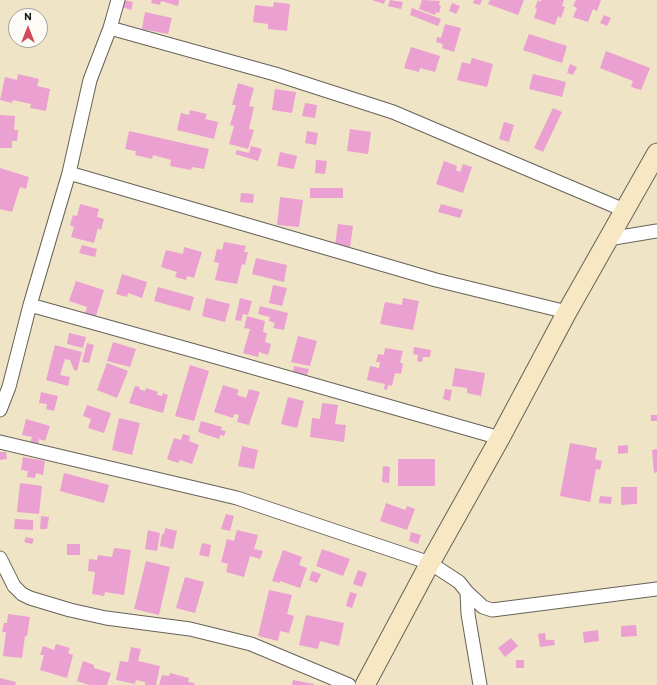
<!DOCTYPE html>
<html>
<head>
<meta charset="utf-8">
<style>
  body { margin:0 }
  #map { position:relative; width:657px; height:685px; overflow:hidden; background:#f0e4c6; font-family:Itim,sans-serif }
  canvas { display:block }
  .north { position:absolute; left:8px; top:8px; width:40px; height:40px; box-sizing:border-box; background:#fdfcf7; border:1px solid #a3a29f; border-radius:50%; rotate:0deg; font-size:11px; font-weight:700; line-height:16px; text-align:center; color:#1c1c1c }
  .north::after { content:''; display:block; margin:auto; width:14px; height:18px; background:#d1495b; clip-path:polygon(50% 0,100% 100%,50% 72%,0 100%) }
</style>
</head>
<body>
<div id="map">
<canvas width="657" height="685"></canvas>
<div class="north">N</div>
</div>
<script>
const context = document.querySelector('canvas').getContext('2d');
context.lineJoin = 'round';
function paint(path, color) { context.fillStyle = color; context.fill(path, 'evenodd'); }
function strokePath(path, color, width, dash) { context.strokeStyle = color; context.lineWidth = width; context.lineCap = dash ? 'butt' : 'round'; context.setLineDash(dash || []); context.stroke(path); }
paint(new Path2D(`
  M124 0 133 2 131 10 122 7Z
  M152 0H179L178 6 161 1 160 5 151 3Z
  M372 0H385L384 4Z
  M390 0 403 2 401 9 388 6Z
  M422 0 440 1 439 5 441 6 439 13 436 12 435 15 419 9Z
  M474 0H482L480 5 473 3Z
  M490 0H524L518 15 488 4Z
  M538 0 540 2 541 0H564L562 6 565 7 561 18 558 16 555 25 534 18 537 9 535 8Z
  M576 0H601L597 11 593 9 588 22 573 17 577 8 573 6Z
  M274 2 290 4 287 31 268 29V24L253 22 255 5 273 7Z
  M452 3 460 6 456 14 449 11Z
  M412 8 441 19 438 26 410 15Z
  M145 12 172 18 168 34 142 29Z
  M604 15 611 18 607 26 600 23Z
  M445 24 461 28 454 52 442 48 443 44 436 42 437 37 441 38Z
  M529 34 567 46 562 63 523 50Z
  M411 47 440 56 435 72 420 68 419 72 404 68Z
  M606 51 650 68 641 90 631 87 633 81 600 68Z
  M472 58 493 64 487 87 457 80 462 62 470 64Z
  M570 64 577 67 573 75 567 73Z
  M18 74 39 79 37 86 50 89 46 111 30 108 31 104 13 100 12 103 0 100 5 77 17 80Z
  M533 74 566 82 562 97 529 89Z
  M238 83 254 88 249 106 254 107 249 129 254 130 248 149 229 144 234 126 230 125 236 105H232Z
  M275 89 296 92 292 113 272 110Z
  M305 103 317 105 315 118 302 116Z
  M553 108 562 112 543 152 534 148Z
  M190 110 207 114 205 119 218 122 214 139 177 130 181 113 189 115Z
  M0 115 15 116 14 130H18L17 141H12V148H0Z
  M504 122 514 125 509 142 499 139Z
  M350 129 371 132 368 154 347 151Z
  M129 131 209 149 204 169 192 167 191 170 170 166 171 160 153 155 152 159 135 155 136 151 125 149Z
  M307 131 318 133 316 145 305 143Z
  M251 146 262 149 258 161 235 154 237 150 249 153Z
  M280 152 297 156 294 169 277 166Z
  M316 160 327 161 325 174 315 173Z
  M444 161 457 166 456 170 460 172 463 164 472 167 463 193 436 184Z
  M0 168 29 177 26 189 20 187 12 212 0 209Z
  M310 188H343V198H310Z
  M241 193 254 194 253 203 240 202Z
  M280 197 303 200 299 227 277 225Z
  M80 204 99 209 97 217 104 219 101 230 98 228 94 243 71 237 74 227 70 225 73 215 77 216Z
  M441 204 463 210 460 218 438 212Z
  M338 224 353 226 350 247 335 245Z
  M224 242 246 246 244 252H248L245 265 242 264 237 284 215 280 219 263 214 262 217 249 222 250Z
  M82 245 97 249 95 257 79 253Z
  M184 247 202 252 194 278 187 276 186 280 175 277 177 272 161 267 166 250 183 254Z
  M256 258 287 265 284 282 252 274Z
  M122 274 147 282 142 298 128 293 127 297 116 294Z
  M76 281 104 290 96 316 85 313 87 307 69 301Z
  M273 285 287 288 282 306 269 303Z
  M158 287 194 297 190 311 154 301Z
  M206 298 230 304 225 322 202 316Z
  M240 298 252 301 248 315 243 314 241 321 235 320Z
  M403 298 419 301 413 330 380 324 385 302 402 305Z
  M260 306 288 313 284 330 273 328 275 323 269 321 270 317 258 314Z
  M247 316 265 321 263 332 267 333 265 342 271 344 268 355 259 352 258 357 243 353 250 329 244 328Z
  M69 333 86 337 83 348 67 344Z
  M298 336 317 341 310 366 291 362Z
  M113 342 136 349 130 367 107 361Z
  M87 343 94 345 89 363 82 362Z
  M55 345 82 352 77 371 74 370 70 360 65 359 60 375 70 377 68 386 46 380Z
  M414 347 431 350 430 357H423L422 362 417 361 418 355 413 354Z
  M385 348 403 351 400 362 403 364 401 374 395 373 392 386 388 385 387 390 384 389 385 384 367 380 370 366 379 368 380 362H376L378 354 384 355Z
  M107 363 128 371 117 398 97 390Z
  M190 365 209 371 194 421 175 416Z
  M294 366 309 369 307 375 293 372Z
  M455 368 485 373 481 396 467 393V388L452 386Z
  M223 385 239 390 237 395 246 398 249 389 260 392 249 425 237 422 239 415 234 414 233 418 214 412Z
  M135 386 140 387 139 389 145 391 146 388 158 392 157 395 162 396 163 393 168 395 163 413 129 403Z
  M445 389 452 390 450 401 443 399Z
  M41 392 58 396 54 411 46 409 47 404 39 403Z
  M288 397 304 401 297 428 281 424Z
  M322 403 338 405 335 424 346 425 344 442 310 437 312 418 320 419Z
  M87 405 111 413 104 433 88 428 91 419 83 416Z
  M651 415H657V421H651Z
  M119 418 140 423 132 455 112 450Z
  M26 419 50 426 45 441 39 439 38 446 30 443 32 437 22 435Z
  M201 421 222 427 221 430 226 431 224 436 220 435 219 439 198 432Z
  M183 434 190 436 189 441 199 445 192 464 180 460 178 463 167 459 174 438 181 440Z
  M570 443 597 448 595 459 602 461 600 470 596 469 590 502 560 496Z
  M628 445V453L618 454V446Z
  M242 446 258 450 254 469 238 466Z
  M657 449V472L654 473 652 450Z
  M0 452H6L7 459 0 460Z
  M23 457 45 461 43 475 36 473 35 478 27 477 28 471 21 470Z
  M398 459H435V486H398Z
  M383 466 390 467 389 483 382 482Z
  M64 473 109 485 104 503 60 491Z
  M20 483 42 486 39 514 17 512Z
  M621 487H637V504L621 505Z
  M600 496 612 497 611 504 599 503Z
  M386 503 405 510 407 506 415 509 407 530 380 521Z
  M226 514 234 516 230 531 221 529Z
  M41 516 49 517 47 529H40Z
  M15 519 33 520V530L14 529Z
  M165 528 177 531 173 549 160 546 162 534H164Z
  M148 530 160 533 157 551 145 549Z
  M237 530 258 535 254 549 263 551 260 559 250 556 244 577 226 572 228 564 221 562 227 539 234 541Z
  M411 532 421 535 418 544 409 541Z
  M26 537 34 539 32 544 24 542Z
  M202 543 211 545 209 557 199 555Z
  M67 544H80V555H67Z
  M114 548 131 550 124 595 105 592 104 596 92 594 95 572 88 571 89 559 97 560 98 555 112 557Z
  M322 549 350 559 343 576 316 566Z
  M283 550 302 557 299 565 307 568 300 588 280 581V583L272 581Z
  M146 561 170 567 159 615 134 609Z
  M358 570 367 573 362 587 353 584Z
  M312 571 321 574 317 583 309 580Z
  M185 577 204 582 195 613 176 608Z
  M269 590 292 595 287 614 294 616 289 633 280 631 278 641 258 636Z
  M350 592 357 594 352 608 346 606Z
  M8 614 30 617 27 636H25L22 658 3 656 6 632H2L4 623H7Z
  M306 615 344 623 339 646 320 641 318 649 299 645Z
  M636 625 637 636 621 637V626Z
  M598 630 599 641 584 643 583 632Z
  M545 633 546 640H554L555 645 540 647 538 634Z
  M511 638 518 646 505 657 498 648Z
  M56 644 70 648 68 653 73 655 67 678 40 670 44 655H40L43 646 54 650Z
  M131 647 141 649 138 661 160 666 156 685H145V682L136 680 135 684 116 680 120 661 128 662Z
  M516 660H524V668H516Z
  M83 661 94 665V668L111 673 107 685H89L77 681Z
  M170 673 189 678 188 682 195 683 194 685H159L162 675 169 676Z
  M0 678 16 682 15 685H0Z
  M293 680 314 684V685H292Z`), '#eaa0d0');
const street = new Path2D(`
  M110 28 275 74 393 112 624 210
  M69 173 436 280 567 312
  M608 239 657 231
  M30 305 209 355 500 438
  M0 410 9 387 30 305 69 173 90 80 110 28 118 0
  M0 442 237 498 430 563 459 582 467 592 483 607 492 610 657 589
  M0 558 14 586 22 594 30 598 70 610 106 618 190 629 251 644 349 685
  M467 592 468 614 480 685`);
const secondary = new Path2D(`
  M365 685 430 563 500 438 567 312 657 153`);
strokePath(street, '#666258', 15);
strokePath(secondary, '#666258', 21);
strokePath(street, '#fff', 13);
strokePath(secondary, '#f7e8c3', 19);
</script>
</body>
</html>
